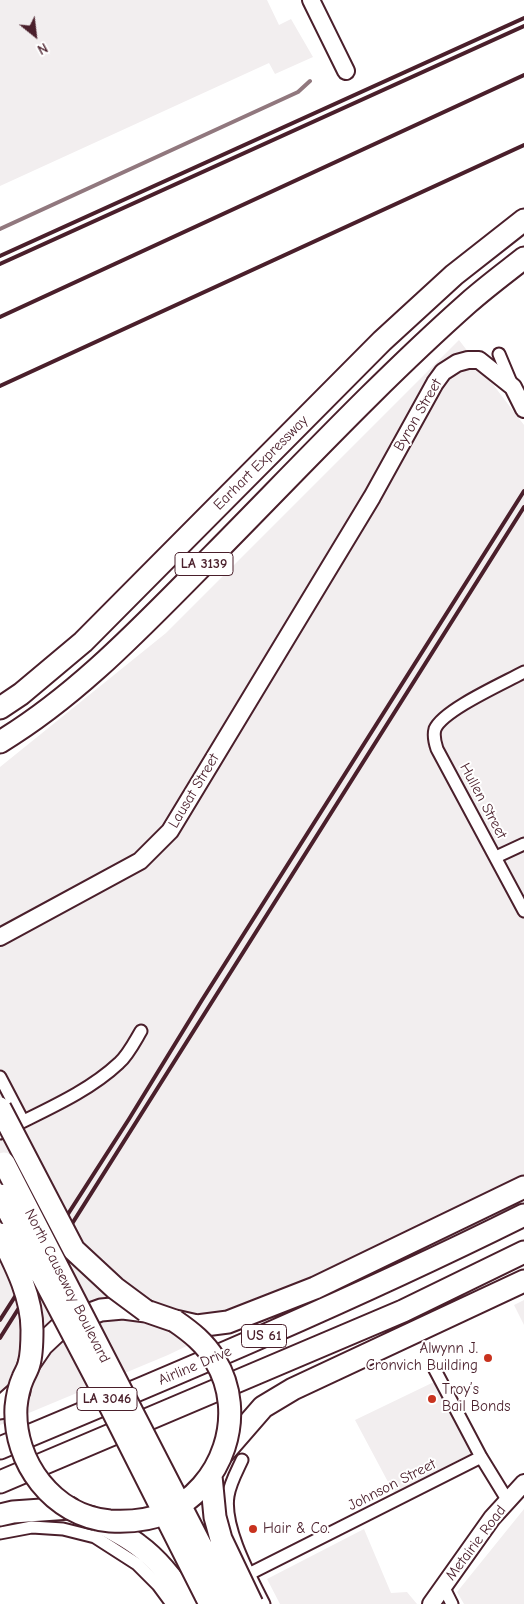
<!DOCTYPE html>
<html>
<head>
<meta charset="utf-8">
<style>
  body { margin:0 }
  #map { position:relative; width:524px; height:1604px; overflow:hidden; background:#fff; font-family:"Comic Neue",sans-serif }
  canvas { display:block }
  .north { position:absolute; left:10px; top:10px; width:50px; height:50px; -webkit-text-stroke:4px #fff; paint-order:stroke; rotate:151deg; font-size:14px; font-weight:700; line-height:20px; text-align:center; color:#4a1f2b }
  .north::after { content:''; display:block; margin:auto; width:18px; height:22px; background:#4a1f2b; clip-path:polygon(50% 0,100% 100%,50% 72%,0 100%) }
</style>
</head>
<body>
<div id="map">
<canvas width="524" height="1604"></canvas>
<div class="north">N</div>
</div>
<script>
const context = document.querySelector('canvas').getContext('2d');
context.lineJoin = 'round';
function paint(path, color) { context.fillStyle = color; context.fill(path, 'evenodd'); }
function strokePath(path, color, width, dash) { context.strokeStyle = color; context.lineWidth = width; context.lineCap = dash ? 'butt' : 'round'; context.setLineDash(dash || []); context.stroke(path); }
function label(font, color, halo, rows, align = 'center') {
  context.font = font + ' "Comic Neue",sans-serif'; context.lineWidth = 4; context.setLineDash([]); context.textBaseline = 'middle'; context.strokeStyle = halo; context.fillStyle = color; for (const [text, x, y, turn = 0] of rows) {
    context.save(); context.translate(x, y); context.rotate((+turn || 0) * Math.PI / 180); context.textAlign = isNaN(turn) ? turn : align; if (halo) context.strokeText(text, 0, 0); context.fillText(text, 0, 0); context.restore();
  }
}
paint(new Path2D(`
  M0 0H267L279 25 291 19 313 57 275 74 269 63 0 186Z
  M459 340 524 425V1184L168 1355 0 1425V767L166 633Z
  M524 1300V1325L514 1305Z
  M436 1381 472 1452 469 1457 395 1495 355 1420Z
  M524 1509V1604H464L457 1592Z
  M364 1529 391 1593 407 1592 417 1604H280L267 1579Z`), '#f2eeef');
strokePath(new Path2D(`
  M0 229 298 92 310 81`), '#91787e', 4);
const street = new Path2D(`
  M499 354 512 385
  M524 672C504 683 443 710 435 729 433 736 435 743 437 749L524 911
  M496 857 524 844
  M0 1077 23 1121
  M0 1133C40 1112 86 1094 119 1063 128 1055 135 1041 141 1031
  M434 1368 481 1457 508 1501
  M242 1460C237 1471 230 1483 228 1496 223 1527 250 1576 264 1604
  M0 1533 32 1527 63 1529 95 1537 137 1564 158 1585 172 1604
  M237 1580 481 1457
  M443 1586 452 1604`);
const secondary = new Path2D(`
  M311 0 346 71
  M0 937 140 861 170 831 372 497 435 383 443 372 457 363 468 360H479L513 387 524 409
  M431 1604 492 1518 524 1483`);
const highway = new Path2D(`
  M0 708 21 694 83 642 382 341 454 275 524 220
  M0 742C81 693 146 622 213 555 297 470 379 382 468 303 486 287 505 273 524 258
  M29 1364 42 1345 59 1329 79 1318 101 1310 123 1308 146 1311 175 1321 197 1326 228 1322 315 1288 524 1187
  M0 1408 19 1391
  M0 1448C177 1374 353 1300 524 1215
  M223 1453 263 1407 293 1389 524 1281
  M0 1482 403 1311 524 1252
  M0 1515 13 1512 70 1508
  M90 1517C106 1526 124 1534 138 1545 160 1561 175 1581 189 1604`);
strokePath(street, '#4a1f2b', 15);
strokePath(secondary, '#4a1f2b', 20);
strokePath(highway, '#4a1f2b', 25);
strokePath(street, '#fff', 11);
strokePath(secondary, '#fff', 16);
strokePath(highway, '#fff', 21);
strokePath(new Path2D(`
  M0 256 524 18
  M0 264 524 26
  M0 317 524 75
  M0 386 524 145
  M0 1320 129 1119 202 1000 524 491
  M0 1338 524 507`), '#4a1f2b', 4);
const highwayBridge = new Path2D(`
  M0 1108 74 1250 115 1288 146 1311
  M4 1163 231 1604
  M0 1195 99 1384 210 1604
  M0 1234C15 1264 32 1296 32 1330 32 1340 32 1354 29 1364 28 1369 25 1373 23 1378 19 1387 17 1397 16 1407 13 1462 53 1516 110 1521 129 1522 148 1521 165 1513 223 1488 248 1414 215 1360 205 1343 191 1332 175 1321
  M211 1476 215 1517 221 1539 252 1604`);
strokePath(highwayBridge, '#4a1f2b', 25, []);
strokePath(highwayBridge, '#fff', 21);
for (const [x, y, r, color] of [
  [488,1358,5,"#c8321e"],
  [432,1399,5,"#c8321e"],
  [253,1529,5,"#c8321e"]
]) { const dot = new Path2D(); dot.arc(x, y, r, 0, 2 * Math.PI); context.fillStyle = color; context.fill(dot); strokePath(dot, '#fff', 2); }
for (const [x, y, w] of [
  [204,564,58],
  [264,1336,45],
  [107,1399,60]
]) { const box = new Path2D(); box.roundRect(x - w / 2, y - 11.5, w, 23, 4); context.fillStyle = '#fff'; context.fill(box); strokePath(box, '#4a1f2b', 1); }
label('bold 14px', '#4a1f2b', null, [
  ["LA 3139",204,564],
  ["US 61",264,1336],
  ["LA 3046",107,1399]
]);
label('15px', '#4a1f2b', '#fff', [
  ["Byron Street",418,415,-60],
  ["Earhart Expressway",261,463,-45],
  ["Lausat Street",194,791,-59],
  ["Hullen Street",483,801,62],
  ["North Causeway Boulevard",67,1286,63],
  ["Airline Drive",195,1366,-23],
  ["Johnson Street",392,1485,-27],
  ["Metairie Road",476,1543,-53]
]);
label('15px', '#4a1f2b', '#fff', [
  ["Alwynn J.",478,1349,"right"],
  ["Cronvich Building",478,1366,"right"],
  ["Troy’s",442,1390],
  ["Bail Bonds",442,1407],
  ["Hair & Co.",263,1529]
], 'left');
</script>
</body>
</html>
